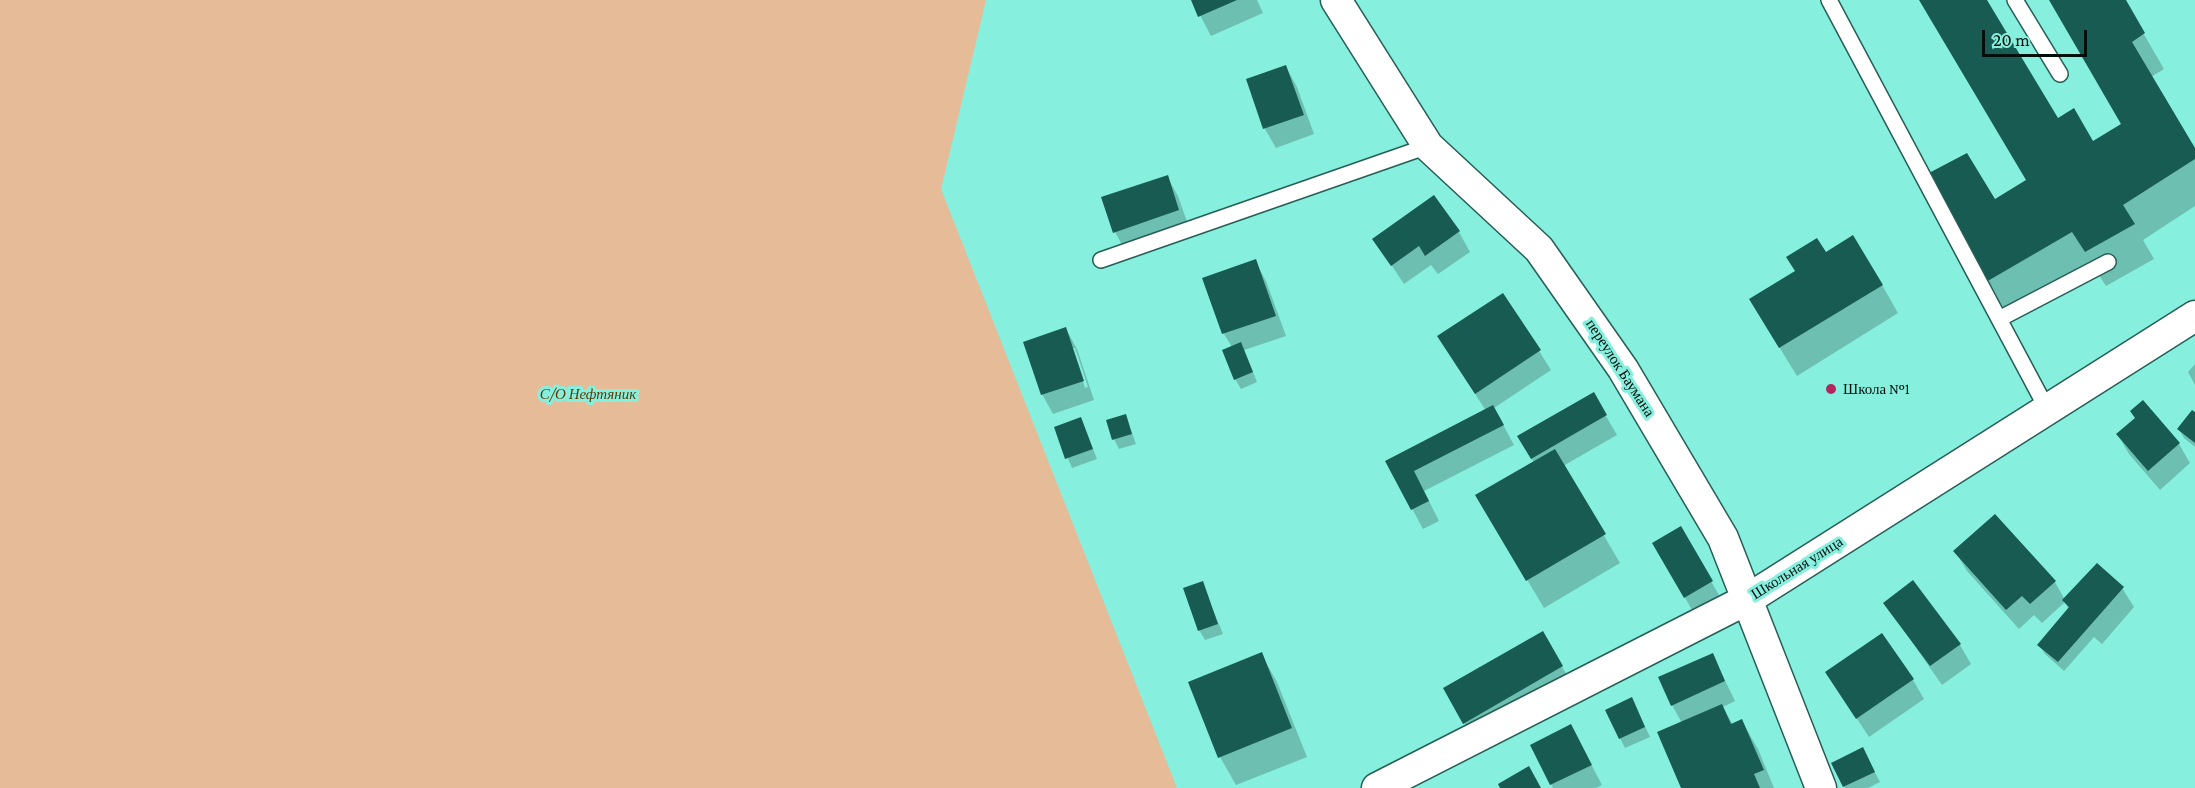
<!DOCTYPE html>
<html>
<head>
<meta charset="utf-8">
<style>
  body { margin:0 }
  #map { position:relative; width:2195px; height:788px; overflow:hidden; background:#87efde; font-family:"Crimson Pro",serif }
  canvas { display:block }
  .scale { position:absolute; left:1982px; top:30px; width:105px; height:27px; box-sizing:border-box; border:3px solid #000f0c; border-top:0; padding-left:8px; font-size:18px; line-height:21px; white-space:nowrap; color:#000f0c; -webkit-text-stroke:4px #87efde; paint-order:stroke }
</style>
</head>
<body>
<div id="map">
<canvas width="2195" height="788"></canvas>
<div class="scale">20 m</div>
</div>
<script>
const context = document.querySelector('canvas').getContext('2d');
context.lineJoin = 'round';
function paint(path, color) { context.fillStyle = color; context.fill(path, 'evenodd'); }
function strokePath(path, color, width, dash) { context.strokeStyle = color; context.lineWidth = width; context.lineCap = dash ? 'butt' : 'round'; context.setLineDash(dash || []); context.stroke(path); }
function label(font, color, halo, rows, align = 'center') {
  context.font = font + ' "Crimson Pro",serif'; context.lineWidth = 6; context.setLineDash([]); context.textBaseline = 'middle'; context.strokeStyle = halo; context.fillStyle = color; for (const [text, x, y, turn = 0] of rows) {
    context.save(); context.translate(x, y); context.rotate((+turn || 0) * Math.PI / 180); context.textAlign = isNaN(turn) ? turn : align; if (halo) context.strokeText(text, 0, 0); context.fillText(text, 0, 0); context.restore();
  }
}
paint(new Path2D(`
  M0 0H986L941 189 1177 788H0Z`), '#e6bb97');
paint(new Path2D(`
  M1192 0H1257L1263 13 1211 36Z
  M1920 0H1985L2057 120 2093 143 2123 124 2050 0H2124L2164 69 2151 77 2195 151V206L2143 240 2154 259 2106 286 2093 266 2008 316 1929 174 1994 201 2028 181Z
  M1286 67 1297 87 1314 134 1276 148 1265 129 1248 80Z
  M1167 177 1178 196 1190 230 1126 252 1115 232Z
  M1459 232 1470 252 1438 274 1431 265 1404 284 1374 239Z
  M1825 254 1882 285 1898 313 1797 376 1767 327Z
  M1255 261 1266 281 1286 336 1244 350 1257 382 1241 389 1235 379 1232 347 1224 334 1204 279Z
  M1066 329 1077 349 1094 400 1053 414 1042 394ZM1072 348H1075L1088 387 1085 388Z
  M1439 337 1539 351 1551 370 1494 408 1514 445 1424 491 1439 521 1423 529 1387 462 1486 411Z
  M2195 364V385L2188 372Z
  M1593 394 1617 435 1563 466 1620 563 1544 608 1494 524 1534 463 1519 437Z
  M2195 414V447L2184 438 2179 429Z
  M1126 416 1136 444 1119 449 1114 439Z
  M1081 419 1097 459 1072 468 1055 428Z
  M2118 435 2179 444 2190 463 2160 490 2129 454Z
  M1680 528 1723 602 1696 617 1654 543Z
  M1955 551 2055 582 2065 600 2122 588 2134 607 2102 644 2094 637 2064 671 2045 654 2039 645 2069 610 2065 602 2042 623 2034 615 2019 629 1967 571Z
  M1202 583 1223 634 1205 640 1199 630Z
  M1885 603 1960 645 1971 664 1942 685Z
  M1543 633 1573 686 1475 742 1445 689Z
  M1261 654 1277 682 1307 757 1236 785 1220 757Z
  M1712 654 1735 701 1723 707 1733 725 1742 721 1758 749 1774 788H1683L1682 723 1672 705Z
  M1827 673 1913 680 1924 699 1869 737Z
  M1637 709 1650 737 1625 748 1620 738Z
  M1571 726 1602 785 1596 788H1553L1532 745Z
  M1868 759 1880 782 1868 788H1845L1833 764Z`), '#0003');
paint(new Path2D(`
  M1191 0H1237L1198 17Z
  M1919 0H1987L2058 118 2074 108 2093 141 2121 124 2049 0H2126L2145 33 2132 42 2195 148V159L2123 205 2135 224 2085 252 2072 232 1986 282 1927 174 1967 153 1995 199 2026 180Z
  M1286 65 1304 115 1263 129 1246 79Z
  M1168 175 1179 210 1113 233 1101 197Z
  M1434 195 1460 231 1425 256 1419 246 1391 266 1372 239Z
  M1853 235 1883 285 1779 348 1749 299 1795 271 1786 257 1817 238 1826 252Z
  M1256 259 1276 316 1222 334 1202 278Z
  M1503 293 1541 350 1475 394 1437 336Z
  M1066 327 1084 381 1041 395 1023 342Z
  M1241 342 1253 372 1234 380 1222 350Z
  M1594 392 1607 415 1531 459 1517 436Z
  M2143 400 2180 443 2148 471 2116 434 2135 418 2130 411Z
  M1493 405 1504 425 1414 471 1429 501 1411 510 1385 461Z
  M2192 410 2195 412V443L2177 429Z
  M1126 414 1132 434 1112 440 1106 420Z
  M1081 417 1093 449 1065 459 1054 427Z
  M1555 449 1606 534 1526 581 1475 495Z
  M1995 514 2056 581 2030 604 2022 596 2006 610 1953 551Z
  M1681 526 1713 581 1684 598 1652 543Z
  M2097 563 2124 587 2058 662 2037 645 2069 607 2062 600Z
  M1913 580 1961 644 1930 666 1883 603Z
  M1203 581 1218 624 1198 631 1183 588Z
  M1543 631 1563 666 1463 724 1443 688Z
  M1882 633 1914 679 1856 719 1825 672Z
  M1262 652 1292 728 1218 758 1188 682Z
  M1713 653 1725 681 1671 706 1658 677Z
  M1632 697 1645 727 1619 739 1605 710Z
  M1722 704 1731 724 1742 719 1764 770 1754 774 1760 788H1681L1657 732Z
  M1571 724 1592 765 1550 785 1530 745Z
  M1863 747 1875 772 1843 787 1831 763Z
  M1529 766 1541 788H1500L1498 784Z`), '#185b52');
const lane = new Path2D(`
  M1829 0 1999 319 2108 262
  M2015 0 2060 74
  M1101 260 1428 146
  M1999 319 2047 409`);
const street = new Path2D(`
  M1336 0 1428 146 1539 249 1623 369 1723 538 1821 788
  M1377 788 1748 599 2195 316`);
strokePath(lane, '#265e56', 18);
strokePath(street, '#265e56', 33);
strokePath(lane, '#fff', 15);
strokePath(street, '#fff', 30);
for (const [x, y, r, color] of [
  [1831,389,6,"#b3275f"]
]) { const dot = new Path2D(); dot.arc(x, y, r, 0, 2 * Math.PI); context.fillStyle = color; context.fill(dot); strokePath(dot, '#87efde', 2); }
label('15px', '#000f0c', '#87efde', [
  ["переулок Баумана",1620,368,57],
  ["Школьная улица",1797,568,-32]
]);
label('15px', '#000f0c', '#87efde', [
  ["Школа №1",1843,389]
], 'left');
label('italic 15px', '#643805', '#87efde', [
  ["С/О Нефтяник",588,394]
]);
</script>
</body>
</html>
